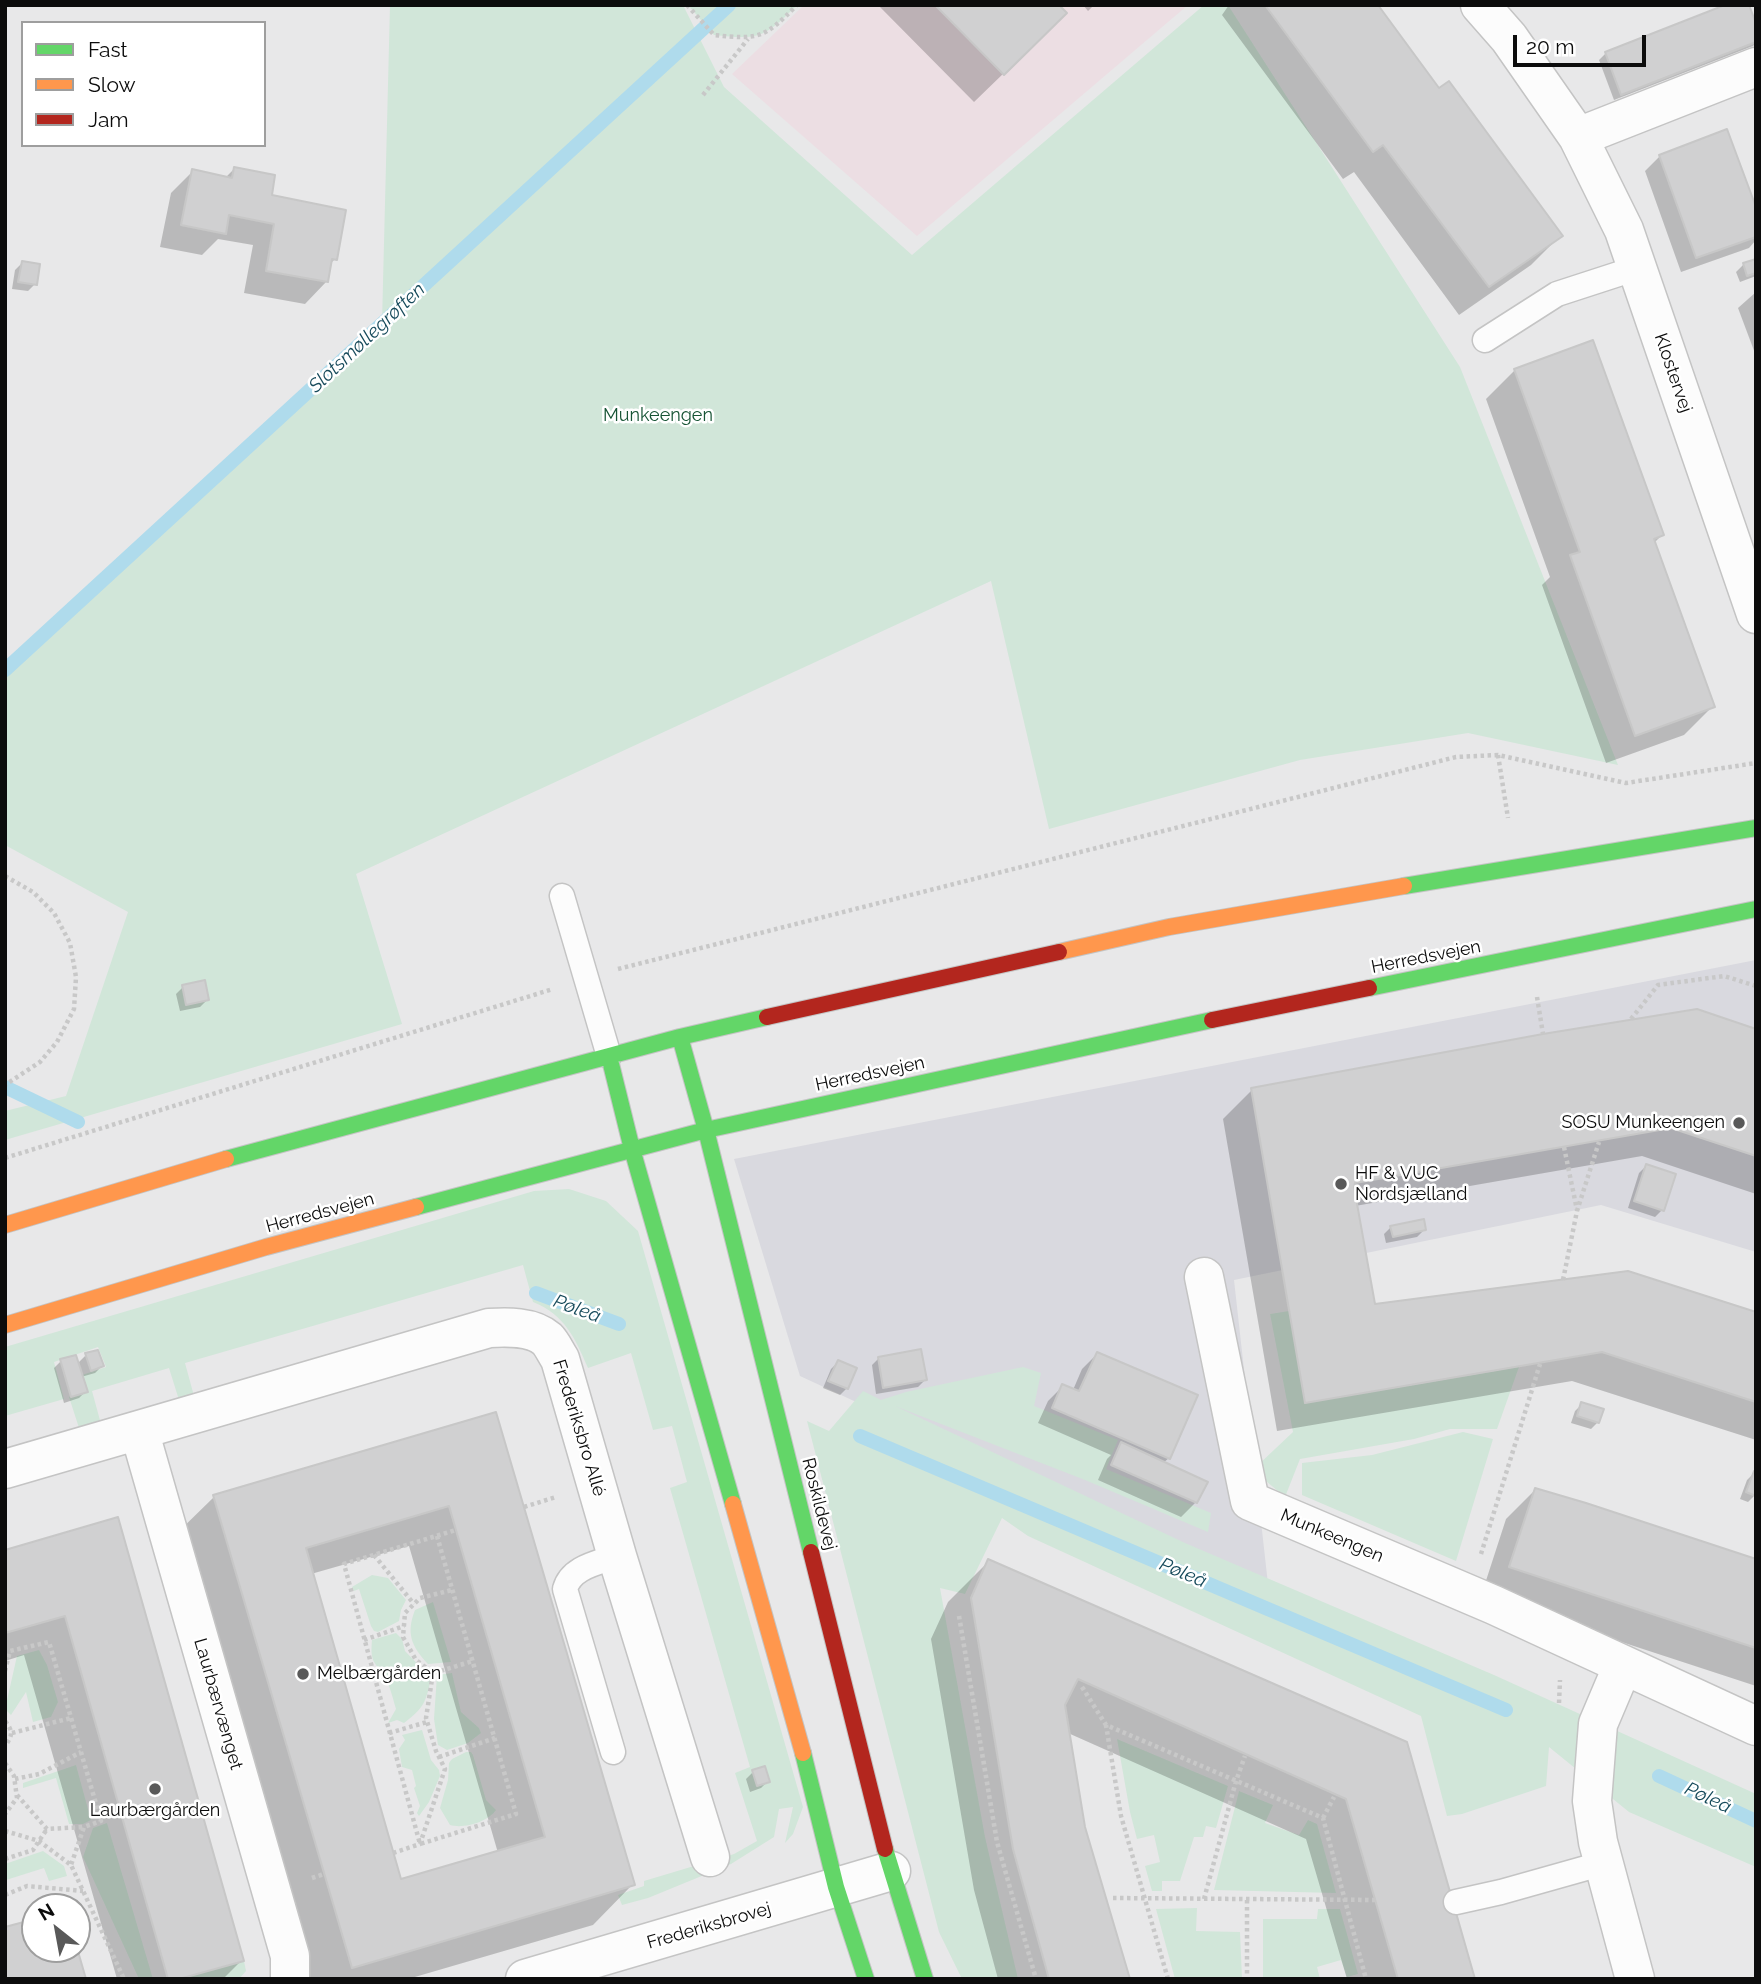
<!DOCTYPE html>
<html>
<head>
<meta charset="utf-8">
<style>
  body { margin:0 }
  #map { position:relative; width:1761px; height:1984px; overflow:hidden; background:#e8e8e9; font-family:Raleway,sans-serif }
  canvas { display:block }
  .frame { position:absolute; inset:0; border:7px solid #0c0c0c; pointer-events:none }
  .legend { position:absolute; left:21px; top:21px; width:245px; height:126px; box-sizing:border-box; background:#fff; border:2px solid #9e9e9e; margin:0; padding:9px 12px; list-style:none; font-size:21px; color:#0c0c0c }
  .legend li { display:flex; align-items:center; gap:14px; height:35px }
  .legend b { width:35px; border:2px solid #9e9e9e }
  .north { position:absolute; left:21px; top:1893px; width:70px; height:70px; box-sizing:border-box; background:#fff; border:2px solid #9e9e9e; border-radius:50%; rotate:329deg; font-size:19px; font-weight:700; line-height:28px; text-align:center; color:#0c0c0c }
  .north::after { content:''; display:block; margin:auto; width:24px; height:32px; background:#595959; clip-path:polygon(50% 0,100% 100%,50% 72%,0 100%) }
  .scale { position:absolute; left:1513px; top:35px; width:133px; height:32px; box-sizing:border-box; border:4px solid #0c0c0c; border-top:0; padding-left:9px; font-size:21px; line-height:24px; white-space:nowrap; color:#0c0c0c; -webkit-text-stroke:5px #fff; paint-order:stroke }
</style>
</head>
<body>
<div id="map">
<canvas width="1761" height="1984"></canvas>
<div class="frame"></div>
<ul class="legend">
<li><b style="height:9px;background:#63d668"></b>Fast</li>
<li><b style="height:9px;background:#ff974d"></b>Slow</li>
<li><b style="height:9px;background:#b3261e"></b>Jam</li>
</ul>
<div class="north">N</div>
<div class="scale">20 m</div>
</div>
<script>
const context = document.querySelector('canvas').getContext('2d');
context.lineJoin = 'round';
function paint(path, color) { context.fillStyle = color; context.fill(path, 'evenodd'); }
function strokePath(path, color, width, dash) { context.strokeStyle = color; context.lineWidth = width; context.lineCap = dash ? 'butt' : 'round'; context.setLineDash(dash || []); context.stroke(path); }
function label(font, color, halo, rows, align = 'center') {
  context.font = font + ' Raleway,sans-serif'; context.lineWidth = 5; context.setLineDash([]); context.textBaseline = 'middle'; context.strokeStyle = halo; context.fillStyle = color; for (const [text, x, y, turn = 0] of rows) {
    context.save(); context.translate(x, y); context.rotate((+turn || 0) * Math.PI / 180); context.textAlign = isNaN(turn) ? turn : align; if (halo) context.strokeText(text, 0, 0); context.fillText(text, 0, 0); context.restore();
  }
}
paint(new Path2D(`
  M1756 960V1252L1601 1205 1234 1280 1269 1593 800 1376 734 1159Z`), '#d9d9df');
paint(new Path2D(`
  M804 5H1188L917 236 732 74Z`), '#ecdee3');
paint(new Path2D(`
  M390 5H683L724 87 912 255 1204 5H1228L1460 367 1618 765 1468 733 1300 760 1049 829 991 581 356 874 402 1024 5 1140V1111L66 1096 128 912 5 845V670L382 322Z
  M688 5H797C764 38 760 40 714 35Z
  M569 1189 606 1201 638 1231 803 1807 793 1834 785 1843 793 1807 779 1809 774 1837 731 1864 648 1898 622 1905 618 1895 644 1886V1881L734 1854 757 1841 735 1773 750 1767 670 1488 687 1482 672 1426 653 1430 631 1353 588 1368C575 1338 565 1315 533 1302L523 1265 185 1363 194 1396 179 1400 169 1368 92 1391 101 1424 80 1431 69 1397 87 1392 82 1375 106 1367 98 1347 54 1362 64 1399 5 1416V1347L534 1191Z
  M1289 1311 1306 1403 1519 1367 1497 1429H1450L1414 1439 1300 1459 1285 1497 1260 1476 1257 1466 1293 1432 1270 1314Z
  M1023 1367 1041 1373 1034 1406 1118 1440 1106 1469 1211 1513 1208 1532 1085 1480 895 1406 1185 1543 1494 1675 1756 1794V1867L1629 1812 1549 1747 1546 1786 1462 1814 1447 1816 1421 1716 1028 1536 1002 1518 965 1594 940 1588 985 1837 1018 1979H962L939 1932 807 1421 829 1431 863 1391 881 1400 906 1392Z
  M1463 1432 1493 1439 1456 1561 1302 1495V1463L1372 1455Z
  M372 1575 388 1578 406 1600 401 1610 399 1621 378 1632 374 1631 371 1626 359 1589 354 1591 352 1587Z
  M433 1602 451 1662 428 1664C411 1646 406 1633 415 1610Z
  M396 1633 402 1639 405 1651 431 1678C426 1702 424 1708 404 1723L397 1720 388 1723 396 1709C393 1699 390 1685 384 1676 374 1661 370 1662 372 1640Z
  M39 1650 47 1665 58 1702 51 1717 33 1722 26 1692 11 1715 5 1709 17 1656Z
  M452 1673 461 1712 479 1728 481 1733 468 1743 447 1750 438 1745 434 1719 437 1675Z
  M422 1730 431 1760 439 1770 440 1776 429 1802 419 1816 417 1813 420 1806 414 1788 416 1786 412 1770 402 1767 399 1749 405 1740 402 1735Z
  M1117 1739 1228 1786 1216 1828 1206 1826 1203 1837H1194L1180 1881H1162V1891H1152L1145 1866 1160 1862 1154 1835 1137 1839 1130 1812Z
  M466 1752H471L473 1755 486 1800 496 1810C488 1822 464 1829 450 1825L440 1808 448 1780 449 1763 452 1759Z
  M76 1765 91 1820 83 1824H69L56 1778 23 1788V1783Z
  M1239 1791 1273 1805 1265 1823 1299 1835 1308 1820 1317 1824 1336 1893 1214 1890Z
  M107 1823 153 1979H139L83 1857 93 1828Z
  M43 1851 64 1866 67 1876 49 1881 44 1868 6 1880 7 1886H5V1864Z
  M1197 1908 1196 1931 1240 1932 1242 1979H1175L1156 1909Z
  M1318 1909H1340L1358 1974 1347 1977 1341 1960 1317 1967 1320 1979H1263V1919H1317Z
  M244 1961 246 1971 239 1979H179Z`), '#d1e6d9');
paint(new Path2D(`
  M878 5H1057L1036 42 974 102Z
  M1083 5H1094L1088 11Z
  M1229 5H1376L1439 91 1560 236 1531 265 1459 315 1354 172 1343 179 1222 15Z
  M1756 28V43L1753 46 1614 100 1599 60 1606 53Z
  M1660 156 1756 212V240L1749 248 1681 272 1645 171Z
  M234 169 270 196 335 259 330 264 327 281 305 304 244 293 253 245 218 239 202 255 160 247 171 193 193 171 225 178Z
  M1756 260V276L1740 282 1736 272 1743 265Z
  M22 263 35 284 28 291 12 289 15 270Z
  M1756 292V356L1738 308Z
  M1515 370 1662 535 1654 543 1713 706 1684 735 1606 763 1542 585 1550 577 1486 399Z
  M183 987 207 1000 200 1007 180 1011 176 994Z
  M1756 1031V1194L1642 1156 1355 1206 1374 1305 1756 1314V1440L1572 1381 1277 1431 1223 1119 1252 1090Z
  M1646 1166 1662 1210 1655 1217 1628 1208 1639 1173Z
  M1391 1227 1424 1230 1417 1237 1386 1243 1384 1234Z
  M97 1352 102 1366 95 1373 81 1377 86 1391 79 1398 64 1403 54 1368 61 1361 77 1364 86 1355Z
  M1097 1354 1169 1458 1163 1463 1196 1502 1181 1517 1098 1480 1107 1459 1111 1455 1038 1423 1048 1401 1063 1386 1073 1390 1082 1369Z
  M879 1358 925 1380 918 1387 876 1394 872 1365Z
  M838 1362 847 1388 840 1395 823 1388 831 1369Z
  M1582 1404 1598 1422 1591 1429 1571 1423 1575 1411Z
  M495 1414 633 1884 593 1925 408 1979H303L173 1537 214 1497ZM409 1546 498 1853 399 1881 311 1574Z
  M1754 1473 1755 1495 1748 1502 1740 1499 1747 1480Z
  M1535 1490 1756 1560V1686L1481 1596 1506 1519Z
  M116 1519 242 1960 223 1979H117L24 1655 5 1661V1552Z
  M989 1561 1406 1744 1473 1979H1347L1306 1839 1068 1733 1084 1827 1128 1979H998L974 1890 931 1639 948 1602Z
  M753 1772 768 1781 761 1788 750 1792 746 1779Z`), '#0003');
strokePath(new Path2D(`
  M5 670 729 5
  M5 1087 78 1122
  M536 1293 619 1324
  M860 1436 1506 1710
  M1659 1776 1756 1821`), '#afdbec', 14);
const building = new Path2D(`
  M935 5H1059L1067 13 1004 75Z
  M1265 5H1378L1439 88 1449 81 1563 236 1489 287 1383 145 1373 152Z
  M1725 5H1749L1756 23V42L1621 95 1605 52Z
  M1727 129 1756 207V237L1696 258 1659 155Z
  M234 167 275 175 272 195 346 210 337 260 332 259 328 282 266 271 274 224 229 215 226 234 181 225 192 169 232 178Z
  M1756 259V273L1747 276 1743 263Z
  M22 261 40 264 37 285 18 282Z
  M1593 340 1664 535 1654 539 1715 707 1635 736 1570 555 1580 552 1514 369Z
  M205 980 209 1000 186 1005 182 985Z
  M1697 1009 1756 1029V1156L1671 1128 1355 1183 1354 1187 1375 1304 1628 1271 1756 1312V1402L1602 1352 1305 1403 1251 1088 1543 1034Z
  M1646 1164 1676 1174 1664 1211 1634 1201Z
  M1424 1219 1426 1230 1393 1237 1390 1226Z
  M921 1349 927 1380 883 1388 878 1357Z
  M98 1350 104 1366 91 1371 85 1353Z
  M1097 1352 1198 1395 1170 1459 1052 1408 1062 1384 1079 1391Z
  M76 1355 88 1392 71 1397 60 1359Z
  M838 1360 857 1368 848 1389 828 1381Z
  M1581 1402 1604 1409 1599 1423 1577 1416Z
  M496 1412 635 1885 352 1968 213 1495ZM449 1506 545 1837 401 1879 306 1548Z
  M1121 1442 1208 1482 1197 1503 1111 1465Z
  M1754 1471H1756V1496L1746 1492Z
  M1535 1488 1586 1503 1756 1559V1648L1509 1567Z
  M118 1517 244 1961 179 1979H168L65 1616 5 1633V1550Z
  M988 1559 1407 1742 1475 1979H1398L1346 1799 1078 1679 1065 1705 1085 1827 1130 1979H1049L1013 1849 971 1598Z
  M765 1766 770 1782 757 1786 752 1770Z
  M35 1919V1949L77 1948 86 1979H5V1927Z`);
paint(building, '#d0d0d1');
strokePath(building, '#c7c7c7', 2);
const lane = new Path2D(`
  M1485 340 1557 294 1637 268
  M562 896 609 1056
  M613 1752 565 1589C571 1567 598 1563 617 1556
  M1456 1902 1501 1892 1604 1863`);
const street = new Path2D(`
  M1480 5 1509 38 1578 137 1624 230 1756 614
  M1578 137 1756 67
  M1204 1277 1250 1501 1494 1605 1756 1726
  M139 1430 290 1956V1979
  M5 1469 489 1328C507 1327 532 1326 547 1339 552 1344 556 1353 560 1359L617 1556 710 1857
  M1623 1665 1598 1724 1592 1801 1598 1842 1635 1979
  M525 1979 891 1871`);
const fast = new Path2D(`
  M1404 886 1756 828
  M1369 988 1756 909
  M680 1037 706 1130 811 1552
  M609 1056 632 1149 733 1504
  M226 1159 680 1037 767 1017
  M416 1207 706 1130 1212 1020
  M803 1753 836 1887 866 1979
  M885 1849 925 1979`);
const slow = new Path2D(`
  M1059 952 1169 927 1404 886
  M5 1225 226 1159
  M5 1325 266 1247 416 1207
  M733 1504 803 1753`);
const jam = new Path2D(`
  M767 1017 1059 952
  M1212 1020 1369 988
  M811 1552 885 1849`);
strokePath(lane, '#c4c4c4', 27);
strokePath(street, '#c4c4c4', 41);
strokePath(fast, '#c4c4c4', 18);
strokePath(slow, '#c4c4c4', 18);
strokePath(jam, '#c4c4c4', 18);
strokePath(new Path2D(`
  M687 5 714 35C760 40 764 38 797 5
  M703 95 748 39
  M1498 755 1508 818
  M5 876 33 892 54 913 70 943 76 977 74 1009 57 1042 40 1062 5 1085
  M618 969 1456 757 1498 755 1626 783 1756 763
  M1537 997 1543 1034
  M1631 1019 1658 985 1724 976 1756 986
  M1564 1147 1577 1210
  M5 1158 553 989
  M1563 1280 1577 1211 1599 1142
  M524 1507 556 1497
  M437 1536 516 1814 420 1844 344 1564 456 1530
  M1481 1554 1540 1364
  M374 1555 414 1604
  M959 1616 997 1842 1036 1979
  M364 1640 404 1626
  M5 1671 10 1651 49 1642 101 1821 84 1827 71 1865
  M434 1673 473 1661
  M1082 1687 1106 1725
  M1559 1703 1560 1680
  M5 1721C13 1731 13 1735 5 1746
  M12 1733 71 1718
  M389 1733 427 1722
  M439 1757 495 1738
  M5 1763 14 1776 17 1798 5 1814
  M15 1779 39 1774 81 1752
  M17 1795 47 1829 84 1827
  M1323 1818 1334 1797
  M5 1831 39 1841 71 1865 124 1979
  M393 1853 420 1844 445 1769 436 1751 426 1718 433 1673 416 1660 403 1637 405 1613 420 1598 452 1590
  M5 1859 33 1850 47 1829
  M312 1878 324 1874
  M5 1895 27 1886 83 1891
  M1113 1898 1376 1900
  M1204 1899 1236 1781 1245 1756
  M1247 1900V1979
  M1168 1979 1121 1816 1106 1725 1323 1818 1366 1979`), '#c8c8c8', 4.5, [3.5, 3.5]);
strokePath(lane, '#fcfcfc', 24);
strokePath(street, '#fcfcfc', 38);
strokePath(fast, '#63d668', 16);
strokePath(slow, '#ff974d', 16);
strokePath(jam, '#b3261e', 16);
for (const [x, y, r, color] of [
  [1739,1123,7,"#595959"],
  [1341,1184,7,"#595959"],
  [303,1674,7,"#595959"],
  [155,1789,7,"#595959"]
]) { const dot = new Path2D(); dot.arc(x, y, r, 0, 2 * Math.PI); context.fillStyle = color; context.fill(dot); strokePath(dot, '#fff', 2.5); }
label('18px', '#0c0c0c', '#fff', [
  ["Klostervej",1673,373,71],
  ["Herredsvejen",1426,957,-11],
  ["Herredsvejen",870,1074,-12],
  ["Herredsvejen",320,1213,-15],
  ["Frederiksbro Allé",579,1428,73],
  ["Roskildevej",819,1504,76],
  ["Munkeengen",1332,1536,23],
  ["Laurbærvænget",218,1704,74],
  ["Frederiksbrovej",709,1926,-16]
]);
label('18px', '#175435', '#fff', [
  ["Munkeengen",658,416]
]);
label('18px', '#0c0c0c', '#fff', [
  ["SOSU Munkeengen",1725,1123,"right"],
  ["HF & VUC",1355,1174],
  ["Nordsjælland",1355,1195],
  ["Melbærgården",317,1674],
  ["Laurbærgården",155,1811,"center"]
], 'left');
label('italic 19px', '#164a5b', '#fff', [
  ["Slotsmøllegrøften",367,338,-43],
  ["Pøleå",577,1309,20],
  ["Pøleå",1183,1573,23],
  ["Pøleå",1708,1798,25]
]);
</script>
</body>
</html>
